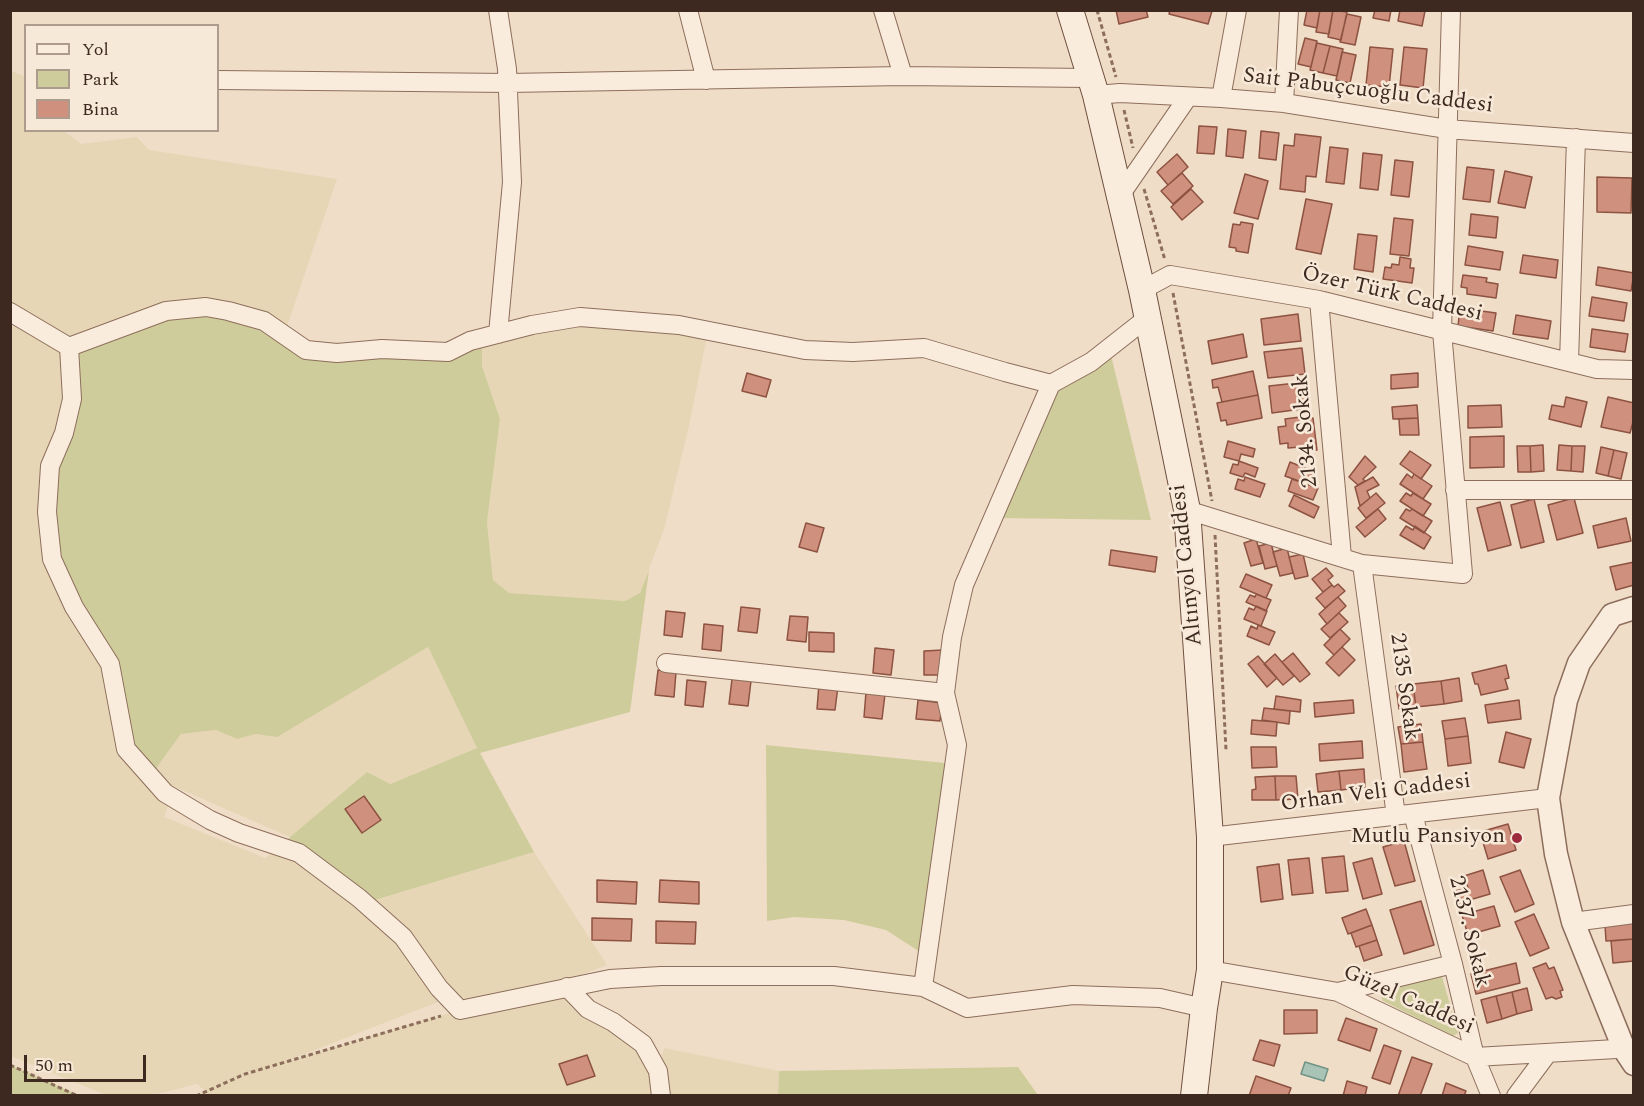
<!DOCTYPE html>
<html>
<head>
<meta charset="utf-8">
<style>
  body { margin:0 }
  #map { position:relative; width:1644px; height:1106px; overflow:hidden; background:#f0ddc8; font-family:Spectral,serif }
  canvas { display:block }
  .frame { position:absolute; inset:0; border:12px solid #3d2920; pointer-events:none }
  .legend { position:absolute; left:24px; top:24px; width:195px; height:108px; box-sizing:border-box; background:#f7e9d8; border:2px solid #ad9c8e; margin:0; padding:8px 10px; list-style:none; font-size:18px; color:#3d2920 }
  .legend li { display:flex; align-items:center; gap:12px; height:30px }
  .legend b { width:30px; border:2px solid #ad9c8e }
  .scale { position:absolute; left:24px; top:1055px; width:122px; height:27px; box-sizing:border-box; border:3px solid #3d2920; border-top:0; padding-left:8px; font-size:18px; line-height:21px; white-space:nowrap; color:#3d2920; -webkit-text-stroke:4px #f7e9d8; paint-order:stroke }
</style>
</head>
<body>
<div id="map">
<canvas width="1644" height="1106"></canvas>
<div class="frame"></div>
<ul class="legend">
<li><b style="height:8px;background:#faecdc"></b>Yol</li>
<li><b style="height:16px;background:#cfcc9b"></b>Park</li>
<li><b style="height:16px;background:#cf917d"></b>Bina</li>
</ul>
<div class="scale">50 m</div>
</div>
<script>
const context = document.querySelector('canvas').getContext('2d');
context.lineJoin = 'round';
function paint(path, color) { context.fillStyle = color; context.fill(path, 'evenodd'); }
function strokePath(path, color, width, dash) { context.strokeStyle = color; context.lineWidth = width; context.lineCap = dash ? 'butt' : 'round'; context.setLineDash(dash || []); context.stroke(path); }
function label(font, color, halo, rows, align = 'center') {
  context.font = font + ' Spectral,serif'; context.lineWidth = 5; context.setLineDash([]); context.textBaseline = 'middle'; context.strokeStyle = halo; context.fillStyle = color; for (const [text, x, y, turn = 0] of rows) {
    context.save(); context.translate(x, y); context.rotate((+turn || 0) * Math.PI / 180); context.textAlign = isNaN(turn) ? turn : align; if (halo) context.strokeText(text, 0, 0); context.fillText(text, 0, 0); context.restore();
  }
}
paint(new Path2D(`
  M10 70 25 77 26 130 64 131 81 144 137 137 149 150 337 179 284 335 159 765 181 734 216 730 237 739 256 734 277 736 428 647 477 748 389 784 367 772 290 837 152 777 171 797 164 817 265 858 281 847 365 903 534 852 607 965 531 994 567 987 613 1022 658 1070 664 1048 779 1071 778 1095H196L205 1091 197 1084 153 1095H106L11 1056ZM407 944 460 1010 284 1062 438 1002Z
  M580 317 708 331 689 426 664 529 640 593 625 601 508 593 493 580 487 522 500 419 482 366V338Z`), '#e6d6b5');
paint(new Path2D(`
  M166 311H228L306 350 448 352 482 338V366L500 419 487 522 493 580 509 593 625 601 640 593 649 570 630 712 480 753 534 852 365 903 281 847 290 837 367 772 390 784 477 748 428 647 277 737 256 734 237 739 216 730 181 734 150 777 126 749 110 664 74 607 47 512 64 433 69 347Z
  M1109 347 1151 520 994 518 1051 384Z
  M766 745 955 764 920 952 886 930 844 920 794 917 767 921Z
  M1441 973 1458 1033 1453 1036 1383 1001 1377 989Z
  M11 1065 78 1095H11Z
  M1018 1067 1038 1095H778L779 1071Z`), '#cfcc9b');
const water = new Path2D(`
  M1305 1062 1328 1069 1324 1081 1301 1074Z`);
paint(water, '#a9c4b7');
strokePath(water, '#6f9384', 1.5);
const building = new Path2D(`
  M1116 10H1146L1148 17 1119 24Z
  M1170 10H1209L1212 11 1208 24 1169 14Z
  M1307 10H1320L1317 28 1304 25Z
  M1320 10H1333L1329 34 1316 32Z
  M1333 10 1347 12 1341 40 1328 37Z
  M1375 10H1391L1389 21 1373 18Z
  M1400 10 1425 11 1422 26 1398 21Z
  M1347 14 1361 17 1355 45 1340 42Z
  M1305 38 1317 41 1311 67 1298 64Z
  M1317 43 1330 46 1323 73 1310 70Z
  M1330 46 1343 49 1337 76 1323 73Z
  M1370 47 1393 49 1389 87 1366 85Z
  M1404 47 1427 49 1423 88 1400 85Z
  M1342 52 1356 55 1350 83 1336 80Z
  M1199 126 1217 127 1214 154 1197 153Z
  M1228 129 1246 131 1243 158 1226 156Z
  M1261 131 1279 133 1276 160 1259 158Z
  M1295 134 1321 137 1316 177 1306 176 1305 192 1280 189 1284 145 1294 146Z
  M1330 147 1348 149 1344 184 1326 182Z
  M1363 153 1382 155 1378 190 1360 188Z
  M1177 154 1188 167 1168 185 1157 172Z
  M1395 160 1413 162 1409 197 1391 195Z
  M1467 167 1494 170 1490 202 1463 199Z
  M1505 171 1532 177 1525 208 1498 203Z
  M1182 173 1193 186 1173 204 1161 191Z
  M1245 174 1268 181 1258 219 1234 213Z
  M1597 177 1632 178 1631 213 1597 212Z
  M1191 189 1203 202 1182 220 1171 207Z
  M1306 199 1332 204 1321 254 1296 249Z
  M1471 214 1498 217 1496 238 1469 235Z
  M1394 218 1413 220 1409 256 1390 254Z
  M1241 222 1253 224 1248 253 1236 251V248L1229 247 1233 224 1240 225Z
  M1358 234 1377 236 1373 272 1354 269Z
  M1468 246 1503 252 1500 270 1465 265Z
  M1523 255 1558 260 1556 278 1520 273Z
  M1400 257 1411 259 1410 268H1414L1412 283 1383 279 1385 267 1391 268 1392 264 1399 265Z
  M1598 267 1634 273 1631 291 1596 285Z
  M1463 275 1487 278 1486 282 1498 284 1496 298 1467 294V288L1461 287Z
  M1592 297 1627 303 1624 321 1589 316Z
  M1460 308 1496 313 1493 331 1458 326Z
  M1298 314 1301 341 1264 345 1261 319Z
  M1516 315 1551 321 1548 339 1513 334Z
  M1592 329 1628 334 1625 352 1590 347Z
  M1243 334 1247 357 1212 364 1208 341Z
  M1302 348 1305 374 1268 378 1264 352Z
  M1253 371 1258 395 1222 402 1218 387 1213 388 1212 380Z
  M747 373 771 380 766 397 742 391Z
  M1418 373V387L1391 389V375Z
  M1306 382 1309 408 1272 413 1269 386Z
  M1258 395 1262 418 1227 425 1226 420 1221 421 1217 403Z
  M1566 397 1587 402 1581 427 1549 419 1552 405 1564 407Z
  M1608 397 1634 403V418L1630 433 1601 427Z
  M1417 405 1418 418 1393 419 1392 407Z
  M1501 405 1502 427 1468 428V406Z
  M1300 417V420L1313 418 1317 450 1302 452 1301 447 1288 448V443L1280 444 1278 427 1286 426 1285 419Z
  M1418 418 1419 435H1400L1399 419Z
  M1504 436V467L1470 468V437Z
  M1228 441 1255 449 1253 457 1241 454 1239 461 1224 457Z
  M1543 445 1544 471 1531 472 1530 446Z
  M1559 445 1572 446 1571 471 1557 470Z
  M1517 446H1530L1531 472H1518Z
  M1572 446H1585L1583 472 1571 471Z
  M1601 447 1614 450 1608 476 1596 473Z
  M1614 450 1627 453 1621 479 1608 476Z
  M1410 451 1431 465 1421 479 1400 464Z
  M1365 456 1376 467 1363 479 1365 481 1358 485 1349 477Z
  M1239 461 1258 468 1255 477 1245 473 1243 477 1230 473 1233 464 1238 465Z
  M1290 462 1315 472 1310 485 1285 476Z
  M1407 474 1412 478 1414 474 1432 486 1423 499 1400 484Z
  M1245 477 1265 484 1260 497 1235 489 1238 479 1244 481Z
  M1373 477 1379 485 1367 491 1370 498 1360 506 1355 487Z
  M1292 479 1318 488 1313 500 1288 491Z
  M1376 493 1385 503 1366 518 1358 508Z
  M1406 493 1411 496 1413 493 1431 504 1423 516 1400 501Z
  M1294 495 1319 507 1314 518 1289 506Z
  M1574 498 1583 533 1557 540 1548 505Z
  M1534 499 1544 542 1521 548 1511 505Z
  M1500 502 1511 545 1488 551 1477 508Z
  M1378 509 1386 519 1365 537 1356 527Z
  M1406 509 1410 511 1412 509 1432 521 1424 533 1400 518Z
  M1626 518 1631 541 1598 548 1593 526Z
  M806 523 824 528 817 552 799 547Z
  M1406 526 1413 530 1415 526 1431 537 1424 549 1400 535Z
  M1256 539 1263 563 1251 566 1244 543Z
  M1271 543 1277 566 1265 569 1259 546Z
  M1287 548 1293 573 1280 576 1273 552Z
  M1111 550 1157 557 1155 572 1109 565Z
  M1303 554 1308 576 1295 579 1289 557Z
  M1634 562V585L1616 590 1610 567Z
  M1326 568 1333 576 1328 580 1332 585 1323 592 1312 579Z
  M1246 574 1272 585 1266 598 1240 587Z
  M1338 584 1345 591 1325 608 1316 598 1332 585 1334 587Z
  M1256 594 1271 600 1266 611 1246 602 1250 595 1255 597Z
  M1338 597 1346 606 1327 624 1319 614Z
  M1256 606 1267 611 1261 626 1244 619 1249 608 1254 610Z
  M741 607 760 609 757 633 738 631Z
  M666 611 685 613 682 637 664 635Z
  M1339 613 1348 622 1330 638 1321 629Z
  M790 616 808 617 806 642 787 640Z
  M704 624 723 626 721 651 702 649Z
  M1258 625 1275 632 1269 645 1247 636 1251 626 1257 629Z
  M1340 629 1350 639 1334 655 1324 645Z
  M809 632 834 633V652L809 651Z
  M1342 647 1355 660 1339 676 1326 663Z
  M875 648 894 650 891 675 873 673Z
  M943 650V675H924V651Z
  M1293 653 1310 674 1300 682 1282 662Z
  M1275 654 1294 676 1283 685 1264 664Z
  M1258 656 1277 678 1267 687 1248 664Z
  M1506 665 1509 678 1505 679 1508 689 1481 695 1478 684H1475L1472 673Z
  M658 670 676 672 674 697 655 695Z
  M1459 678 1462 701 1444 704 1441 681Z
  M732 679 751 681 748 706 729 704Z
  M687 680 706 682 703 707 685 705Z
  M1441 681 1444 704 1416 707 1413 684Z
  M819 684 838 686 835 710 817 709Z
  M1413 684 1416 707 1399 709 1396 686Z
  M866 692 885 694 882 719 864 717Z
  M1276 696 1301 700 1300 712 1274 709Z
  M918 700 942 703 940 721 916 719Z
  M1353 700 1354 713 1315 717 1314 703Z
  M1519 700 1521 719 1488 723 1485 705Z
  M1264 708 1290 711 1289 724 1262 720Z
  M1465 718 1468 736 1445 739 1442 721Z
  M1252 720 1277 722 1276 736 1251 734Z
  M1421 724 1423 742 1401 744 1398 727Z
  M1506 732 1531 739 1524 768 1499 762Z
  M1468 736 1471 763 1448 766 1445 739Z
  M1362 741 1363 758 1320 761 1319 744Z
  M1423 742 1427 769 1404 772 1401 744Z
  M1251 747H1276L1277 767 1252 768Z
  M1364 769 1365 787 1341 790 1339 771Z
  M1339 771 1341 790 1318 792 1316 774Z
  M1275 776 1276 800H1252V790L1256 789 1255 777Z
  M1275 776H1296L1298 799 1276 800Z
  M364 796 381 820 362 833 345 809Z
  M1508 824 1516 850 1488 859 1480 832Z
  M1404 841 1415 881 1395 886 1383 847Z
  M1344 856 1348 891 1326 893 1322 858Z
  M1309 858 1313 893 1292 895 1288 860Z
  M1372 858 1382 894 1363 899 1353 863Z
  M1279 864 1283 899 1261 902 1257 867Z
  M1483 870 1490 894 1459 903 1455 891 1468 888 1464 876Z
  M1520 870 1534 904 1515 912 1500 877Z
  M597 880 637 882 636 904 597 902Z
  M660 880 699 882V904L659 902Z
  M1421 901 1434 945 1404 954 1390 910Z
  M1494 906 1500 926 1468 935 1462 915Z
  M1366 909 1372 925 1348 934 1342 918Z
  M1534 914 1549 948 1530 956 1515 922Z
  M592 918 632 919 631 941 592 940Z
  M656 921 696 922 695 944 656 943Z
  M1634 922V939L1606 941 1605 925Z
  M1372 925 1377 940 1356 947 1351 933Z
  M1634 939V961L1613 963 1611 941Z
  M1377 940 1382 955 1364 961 1359 946Z
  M1516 963 1520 983 1476 994 1471 974Z
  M1546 963 1549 969 1554 967 1563 990 1560 991 1562 997 1556 999 1552 997 1546 999 1533 968Z
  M1527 988 1532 1010 1517 1014 1512 992Z
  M1512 992 1517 1014 1502 1019 1496 996Z
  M1496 996 1502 1019 1487 1023 1481 1000Z
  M1284 1010H1317V1033L1284 1034Z
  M1346 1018 1377 1029 1370 1051 1338 1040Z
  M1260 1040 1280 1045 1274 1066 1253 1060Z
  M1384 1045 1401 1051 1390 1084 1372 1078Z
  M587 1055 595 1076 567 1085 559 1064Z
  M1412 1057 1432 1064 1420 1096H1398Z
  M1256 1076 1291 1088 1288 1096H1249Z
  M1347 1081 1367 1087 1365 1096H1343Z
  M1446 1083 1466 1091 1464 1096H1442Z`);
paint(building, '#cf917d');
strokePath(building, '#8d5241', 1.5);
const minor = new Path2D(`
  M688 10 706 80
  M883 10 903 76
  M218 80 508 83 903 76 1090 78
  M1096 95 1120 93 1221 98 1284 103 1447 129 1634 143
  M1221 98 1237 10
  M1284 103 1289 10
  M1119 197 1188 97
  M1142 290 1170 275 1319 300 1597 369 1634 370
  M1319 300 1342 557
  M10 312 69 347 72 399 64 433 50 466 47 512 52 559 74 607 110 664 126 749 165 793 210 820 239 833 299 853 359 898 403 937 439 988 460 1010 610 979 661 976H834L923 987
  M498 334 512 182 507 69 498 10
  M69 347 166 311 206 307 228 311 264 321 306 350 337 353 382 349 448 352 470 341 532 325 580 317 679 325 805 350 853 352 924 348 1005 372 1051 384 1091 362 1147 318
  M1569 362 1576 138
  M1051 384 964 585 952 637 945 693 957 745 923 987 967 1008 1073 995 1160 998 1204 1008
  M1455 490H1634
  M1187 510 1362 564 1463 574 1442 331 1451 10
  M1362 564 1396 816
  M666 663 945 693
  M1413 814 1453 964 1475 1057 1491 1096
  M1210 837 1548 798
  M1573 922 1634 914
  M1210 970 1338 992 1475 1057 1634 1048
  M567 987 588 1009 613 1022 643 1044 658 1071 661 1096
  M1338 992 1453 964
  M1516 1096 1548 1053`);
const tertiary = new Path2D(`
  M1634 608 1612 615 1579 663 1566 700 1548 798 1556 854 1573 922 1624 1049 1634 1064`);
const secondary = new Path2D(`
  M1070 10 1096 95 1142 290 1187 510 1210 837V970L1204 1008 1194 1096`);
strokePath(minor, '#8d6e5c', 20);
strokePath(tertiary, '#8d6e5c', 25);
strokePath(secondary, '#6f4f3f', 28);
strokePath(new Path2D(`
  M1097 10 1116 77
  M1124 110 1133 148
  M1144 189 1165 260
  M1173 293 1212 501
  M1215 535 1226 750
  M10 1065 78 1096
  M196 1096 245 1074 441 1016`), '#8d6e5c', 3, [4.5, 3]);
strokePath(minor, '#faecdc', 18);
strokePath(tertiary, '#faecdc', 22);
strokePath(secondary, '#faecdc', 26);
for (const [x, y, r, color] of [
  [1517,838,6,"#9e2a3e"]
]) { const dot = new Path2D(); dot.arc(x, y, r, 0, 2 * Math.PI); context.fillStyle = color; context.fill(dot); strokePath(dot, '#f7e9d8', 2); }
label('22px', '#3d2920', '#f7e9d8', [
  ["Sait Pabuçcuoğlu Caddesi",1368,92,7],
  ["Özer Türk Caddesi",1392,295,13],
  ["2134. Sokak",1307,431,-95],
  ["Altınyol Caddesi",1188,565,-96],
  ["2135 Sokak",1403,687,82],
  ["Orhan Veli Caddesi",1376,794,-7],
  ["2137. Sokak",1468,932,76],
  ["Güzel Caddesi",1408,1001,24]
]);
label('22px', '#3d2920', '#f7e9d8', [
  ["Mutlu Pansiyon",1505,838]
], 'right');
</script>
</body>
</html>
